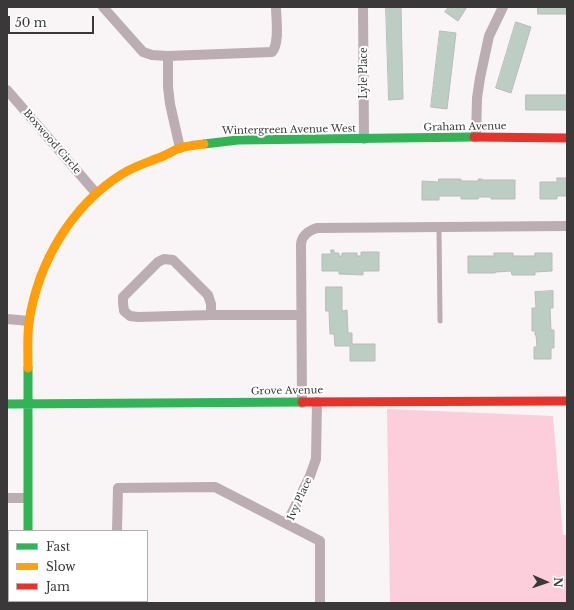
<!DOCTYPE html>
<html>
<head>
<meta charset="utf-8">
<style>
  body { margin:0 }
  #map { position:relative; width:574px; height:610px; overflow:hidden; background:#f9f5f6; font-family:"Libre Baskerville",serif }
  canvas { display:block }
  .frame { position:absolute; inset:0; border:8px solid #3a3838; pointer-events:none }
  .legend { position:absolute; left:8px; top:530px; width:140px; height:72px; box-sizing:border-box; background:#fff; border:1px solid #b0afaf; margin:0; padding:5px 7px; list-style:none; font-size:12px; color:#3a3838 }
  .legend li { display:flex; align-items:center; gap:8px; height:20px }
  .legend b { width:20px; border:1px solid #b0afaf }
  .north { position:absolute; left:526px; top:562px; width:40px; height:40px; -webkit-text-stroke:3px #fff; paint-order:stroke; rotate:92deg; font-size:11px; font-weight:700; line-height:16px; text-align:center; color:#3a3838 }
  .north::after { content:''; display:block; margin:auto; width:14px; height:18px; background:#3a3838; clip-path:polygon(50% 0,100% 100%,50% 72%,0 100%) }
  .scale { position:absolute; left:8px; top:16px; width:86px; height:18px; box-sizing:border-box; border:2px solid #3a3838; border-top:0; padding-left:5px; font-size:12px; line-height:14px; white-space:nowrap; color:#3a3838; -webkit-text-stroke:3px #fff; paint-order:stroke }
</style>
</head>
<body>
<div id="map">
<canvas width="574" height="610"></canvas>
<div class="frame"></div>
<ul class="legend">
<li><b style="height:5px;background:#30b455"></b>Fast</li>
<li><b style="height:5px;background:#ff9f0a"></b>Slow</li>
<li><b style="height:5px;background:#e5322d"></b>Jam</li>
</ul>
<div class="north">N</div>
<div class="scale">50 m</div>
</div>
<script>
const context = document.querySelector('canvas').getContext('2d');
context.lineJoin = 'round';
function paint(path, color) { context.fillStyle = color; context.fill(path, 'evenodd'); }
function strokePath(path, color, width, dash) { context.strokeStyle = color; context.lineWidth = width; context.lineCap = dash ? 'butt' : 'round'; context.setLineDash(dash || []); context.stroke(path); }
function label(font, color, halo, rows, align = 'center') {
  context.font = font + ' "Libre Baskerville",serif'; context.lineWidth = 4; context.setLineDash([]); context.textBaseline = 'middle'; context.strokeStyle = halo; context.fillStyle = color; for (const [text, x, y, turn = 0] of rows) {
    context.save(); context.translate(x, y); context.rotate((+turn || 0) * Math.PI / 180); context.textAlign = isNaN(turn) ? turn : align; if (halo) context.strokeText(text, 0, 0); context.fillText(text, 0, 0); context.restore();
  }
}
paint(new Path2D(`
  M387 409 553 416 563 535H567V603H390Z`), '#fccddb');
const building = new Path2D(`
  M386 7H401L403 99 389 100Z
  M449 7H467L458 21 445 12Z
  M538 7H567V14H538Z
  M516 22 531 27 511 93 496 88Z
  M440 31 456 33 447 109 431 107Z
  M526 95H567V110H526Z
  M557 178H567V196H557V199H540V182H557Z
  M439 179H461V181H479L478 179H482V180H515V199H491V197H479L478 199H461V196H439V200H422V181L438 182Z
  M331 250H334V253H339V256H342V253H357V256H361V252H379V271H363V275L339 274V271H322V254H331Z
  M494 253H513V256H535V253H552V271L535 272V275H512L511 271 496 272 495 273H468V256H494Z
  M326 287H342V311L347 310 348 333H352V344H375V361H350V346H335L334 334H330L329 311H326Z
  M553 291V308H550L551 330H554V348H551V359H534V347H537L536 335H535V331H532V308H536L535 292Z`);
paint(building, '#bccdc3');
strokePath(building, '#bbbaba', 1);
strokePath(new Path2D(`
  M439 227 440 321`), '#bbadb1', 5);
strokePath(new Path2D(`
  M103 7 143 52 152 55 168 56 272 52C280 43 276 19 276 7
  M363 7 364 139
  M168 56V87L170 104 180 148
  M7 90 96 193
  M476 137 477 98 480 78 489 36 503 7
  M164 259 173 260 208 295 211 304V315L138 317 130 316 124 311 123 303V297L158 262Z
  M211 315H301
  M7 319 29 321
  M302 403 301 244C302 235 308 231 317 228L567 226
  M7 498H27
  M287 523 310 476 316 459 317 402
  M117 531 118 488 215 487 320 541V603
  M29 601V603
  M117 603V601`), '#bbadb1', 10);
strokePath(new Path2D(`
  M204 144 238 140 474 137
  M28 368V531
  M7 404 302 402`), '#30b455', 9);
strokePath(new Path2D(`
  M28 368C28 352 27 337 29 322 38 263 71 206 122 174 133 167 146 163 158 158 165 156 171 152 177 149 186 146 196 145 204 144`), '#ff9f0a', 9);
strokePath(new Path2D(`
  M474 137 567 138
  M302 402 567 401`), '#e5322d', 9);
label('10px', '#3a3838', '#fff', [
  ["Lyle Place",364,73,-90],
  ["Graham Avenue",465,127,-1],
  ["Wintergreen Avenue West",289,130,-1],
  ["Boxwood Circle",52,142,49],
  ["Grove Avenue",287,391,-1],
  ["Ivy Place",300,499,-66]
]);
</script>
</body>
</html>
